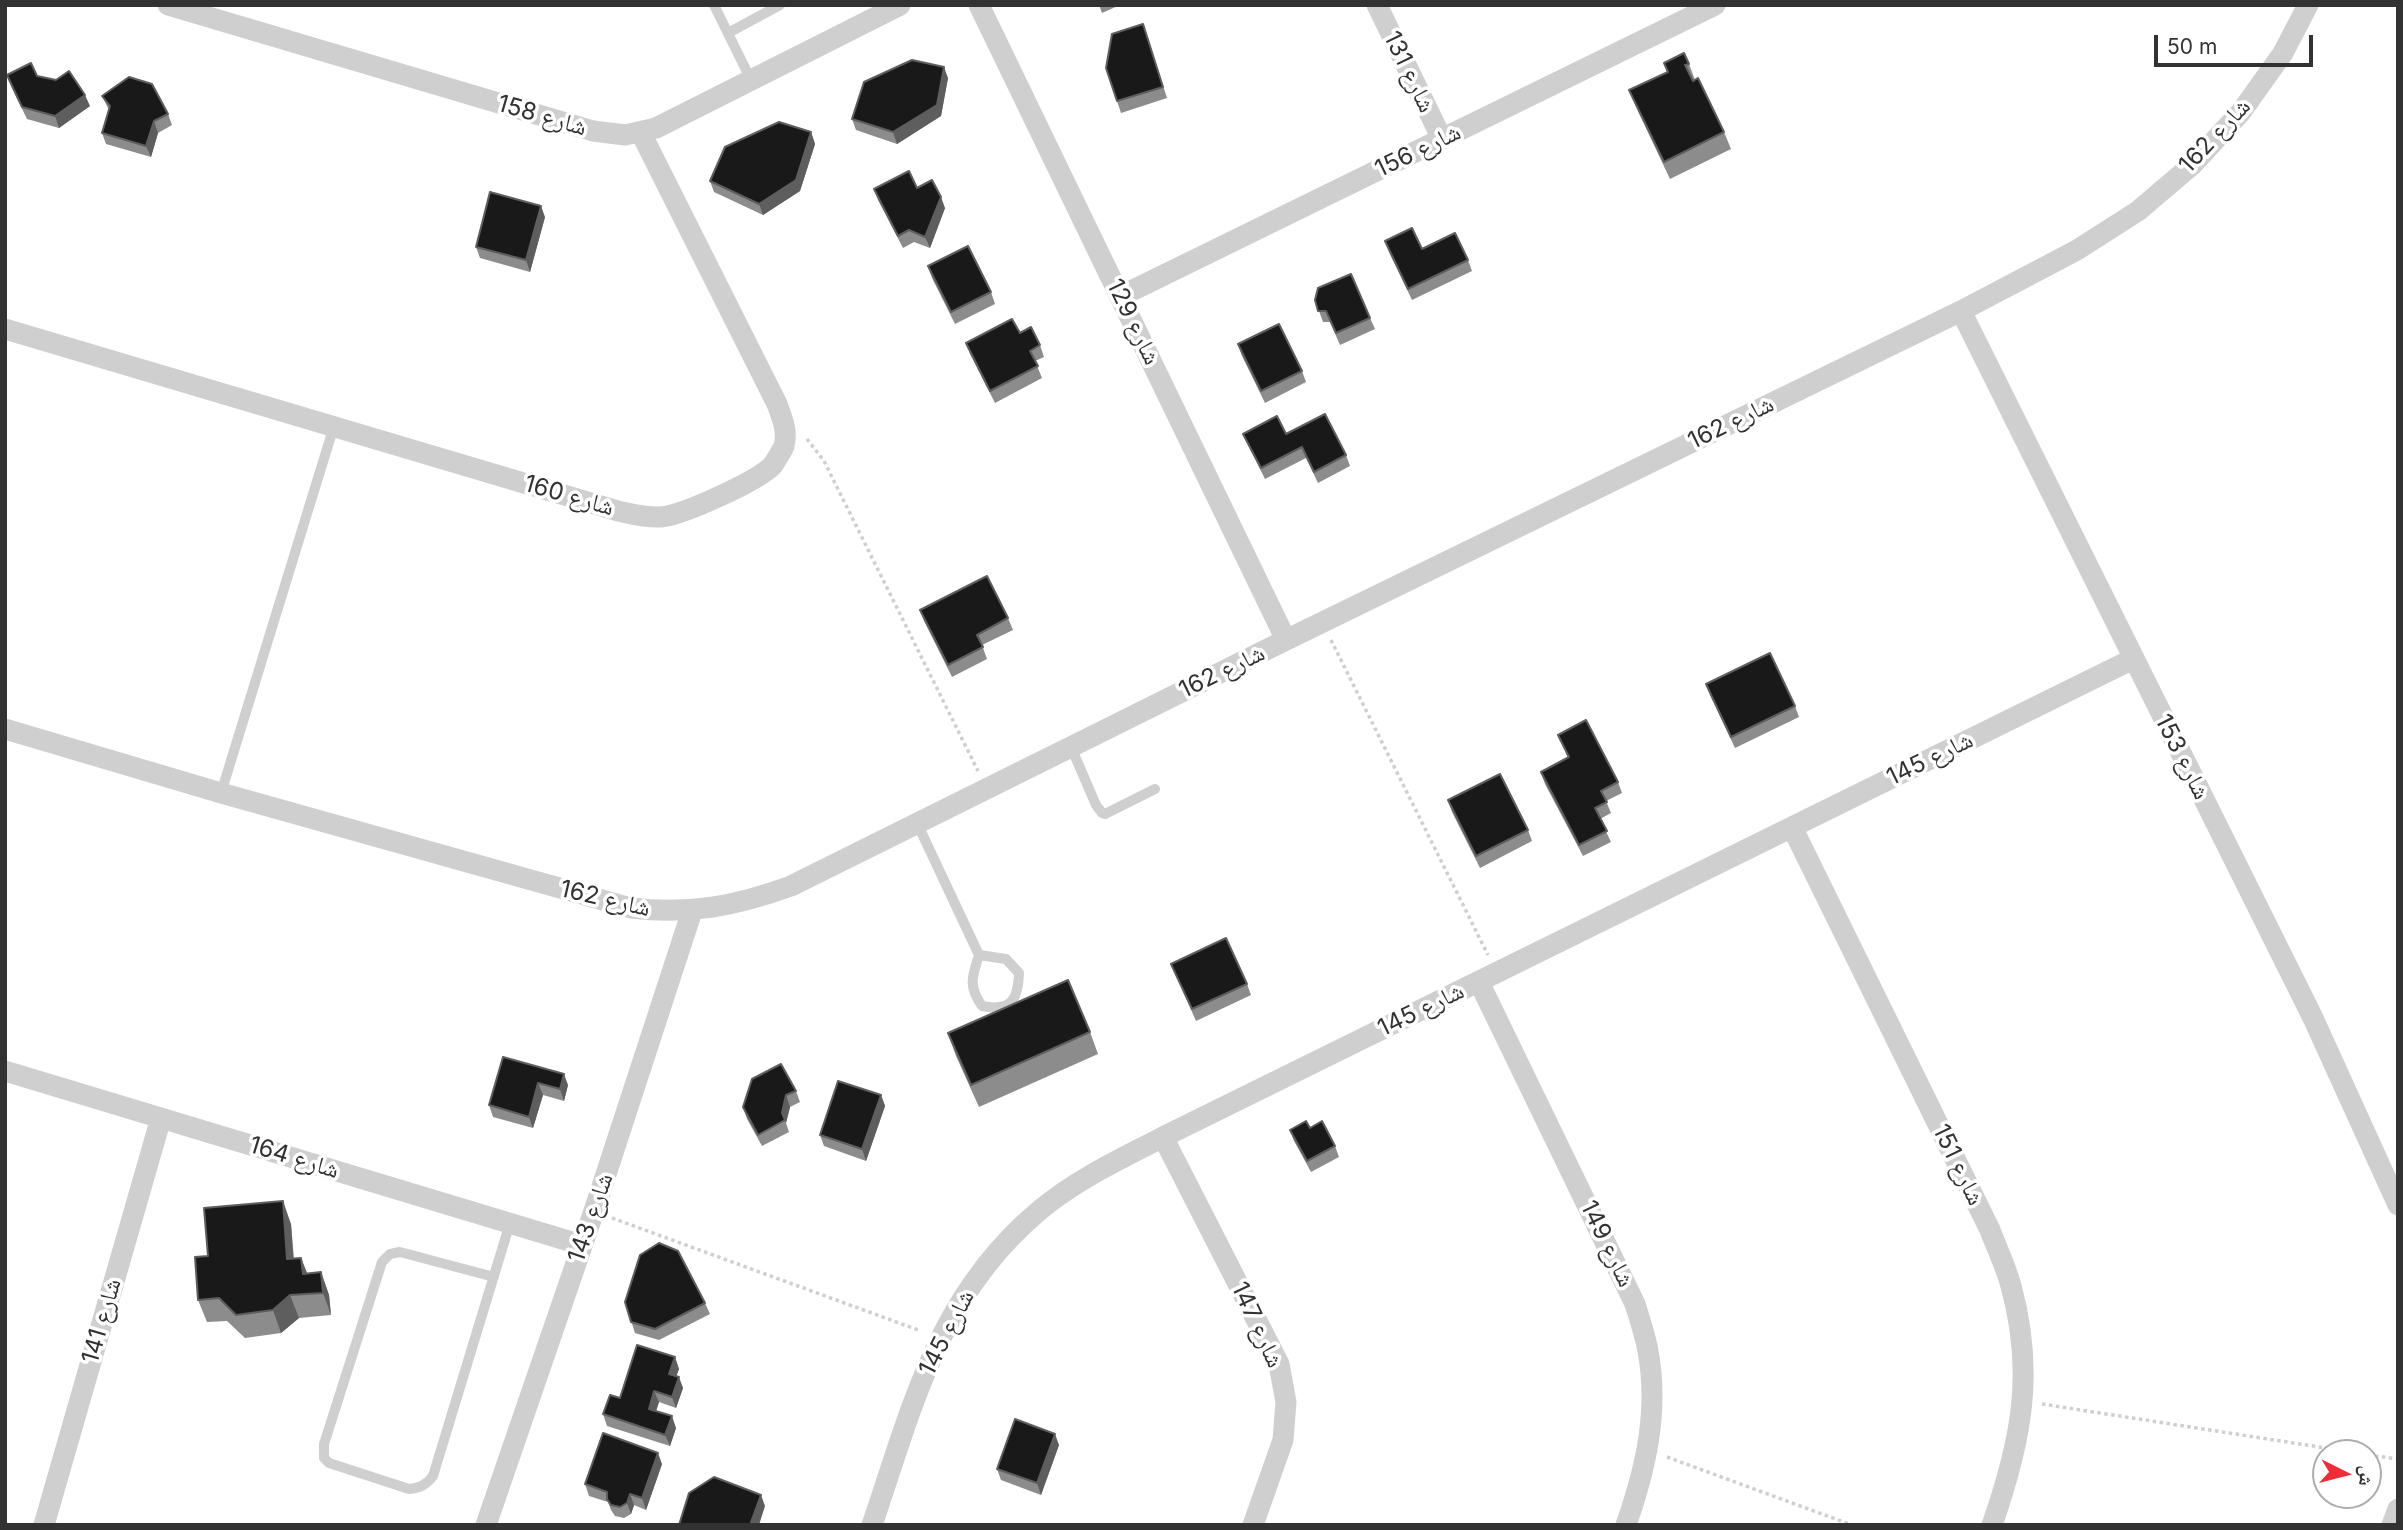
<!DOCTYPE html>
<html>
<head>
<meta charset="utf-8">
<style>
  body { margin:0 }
  #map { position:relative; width:2403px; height:1530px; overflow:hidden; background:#fff; font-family:Inter,"Noto Naskh Arabic",sans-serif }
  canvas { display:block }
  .frame { position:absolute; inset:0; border:7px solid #323232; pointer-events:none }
  .north { position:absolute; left:2312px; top:1439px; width:70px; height:70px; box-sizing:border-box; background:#fff; border:2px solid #adadad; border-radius:50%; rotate:96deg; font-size:19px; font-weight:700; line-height:28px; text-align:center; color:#323232 }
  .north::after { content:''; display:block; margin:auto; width:24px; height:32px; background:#f22c36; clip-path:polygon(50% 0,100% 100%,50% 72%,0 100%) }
  .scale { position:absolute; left:2154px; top:35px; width:159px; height:32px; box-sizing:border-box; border:4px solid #323232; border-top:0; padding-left:9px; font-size:21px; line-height:24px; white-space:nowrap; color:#323232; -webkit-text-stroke:5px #fff; paint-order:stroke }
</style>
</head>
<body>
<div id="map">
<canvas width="2403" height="1530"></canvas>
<div class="frame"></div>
<div class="north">ش</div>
<div class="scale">50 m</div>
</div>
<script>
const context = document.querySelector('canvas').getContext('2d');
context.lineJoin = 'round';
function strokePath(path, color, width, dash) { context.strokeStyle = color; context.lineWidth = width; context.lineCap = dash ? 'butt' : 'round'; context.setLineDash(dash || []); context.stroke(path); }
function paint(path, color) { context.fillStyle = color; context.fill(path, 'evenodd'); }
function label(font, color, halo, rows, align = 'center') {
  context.font = font + ' Inter,"Noto Naskh Arabic",sans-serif'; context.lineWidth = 7; context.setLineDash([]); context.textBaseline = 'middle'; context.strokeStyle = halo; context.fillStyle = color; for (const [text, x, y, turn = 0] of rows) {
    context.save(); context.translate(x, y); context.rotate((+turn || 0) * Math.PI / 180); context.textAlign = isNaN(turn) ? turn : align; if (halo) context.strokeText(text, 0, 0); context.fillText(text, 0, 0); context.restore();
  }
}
strokePath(new Path2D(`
  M807 439 824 461 978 771
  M1331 640 1488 955
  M612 1218 921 1331
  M2042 1404 2358 1453
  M2368 1455 2398 1459
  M1667 1457 1852 1525`), '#cfcfcf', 3.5, [3.5, 3.5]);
strokePath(new Path2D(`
  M714 5 751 80
  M728 33 780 5
  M1071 747 1096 805 1102 813 1105 814 1155 789
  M221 793 334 426
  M917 823 979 955 1006 959 1019 973C1018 999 1012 1012 982 1006 968 986 972 977 979 955
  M494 1277 400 1252 390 1254 382 1262 324 1444V1458L329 1463 409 1489C420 1488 426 1485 433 1476L510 1223`), '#cfcfcf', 10);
strokePath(new Path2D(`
  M168 5 593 131 625 135 656 128 900 5
  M979 5 1286 640
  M1377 5 1442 139
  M1121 296 1715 5
  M1961 311 2313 1018 2398 1205
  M5 329 618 511C632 514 646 518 661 517 683 515 758 481 773 465 776 460 782 451 784 446 788 431 782 418 777 404L641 133
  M5 729 221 793 631 908C689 915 736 906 791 886L1286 640 1961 311 2077 250 2138 211 2192 165 2241 112 2283 53 2308 5
  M1792 827 1990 1230C1997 1249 2006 1267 2011 1286 2035 1373 2021 1442 1992 1525
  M1479 982 1635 1304C1640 1320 1645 1335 1648 1351 1659 1411 1646 1468 1626 1525
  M5 1071 582 1245
  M1163 1137 1279 1364 1286 1402 1283 1440 1253 1525
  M44 1525 161 1118
  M486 1525 594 1211 692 911
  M872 1525C913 1405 938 1295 1040 1210 1077 1179 1121 1159 1163 1137L2133 659
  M2392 1525 2398 1509`), '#cfcfcf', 21);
paint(new Path2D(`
  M1099 5H1120L1102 13Z
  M1147 35 1167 98 1121 113 1117 101Z
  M1664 63 1689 64 1695 80 1724 132 1731 149 1670 179 1636 107 1629 90 1667 72Z
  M7 75 37 76 90 106 59 128 27 119 11 86Z
  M948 78 941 116 897 144 856 130 852 119Z
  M102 96 168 114 172 125 158 133 151 157 106 144 102 133 109 110Z
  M811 132 815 144 800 191 763 215 714 192 710 181Z
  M917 188 945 208 930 248 914 242 903 248 878 200 874 189Z
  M545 217 530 272 480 258 476 247Z
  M1385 241 1468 260 1472 271 1412 300 1389 252Z
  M928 266 991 292 995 304 955 324 932 278Z
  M1315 300 1370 318 1375 329 1340 345 1330 322H1323Z
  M1020 333 1040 345 1044 357 1035 361 1042 378 995 403 970 354 966 343Z
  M1238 344 1302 371 1306 382 1265 403 1242 356Z
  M1243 434H1286L1346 455 1350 466 1318 483 1306 458 1265 479 1248 445Z
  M920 610 1008 618 1013 630 982 645 987 659 952 677 924 621Z
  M1706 684 1795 706 1799 717 1735 748 1710 695Z
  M1558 735 1618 782 1622 793 1606 801 1611 813 1600 819 1611 842 1583 856 1545 784 1541 772 1568 758Z
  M1448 800 1528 830 1532 841 1480 868 1452 812Z
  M1171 964 1247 984 1251 995 1196 1021Z
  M1090 1032 1098 1054 979 1107 956 1056 948 1033Z
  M503 1057 568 1085 564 1101 543 1095 533 1128 493 1117 489 1105Z
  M796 1091 800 1102 790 1107 786 1123 789 1132 762 1146 747 1119 743 1107Z
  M881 1095 885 1106 866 1161 824 1146 820 1135Z
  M1310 1128 1335 1146 1339 1157 1311 1172 1294 1141 1290 1130Z
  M291 1224 294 1259 301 1258 307 1274 321 1272 329 1295 331 1315 299 1318 281 1333 245 1338 227 1321 207 1322 198 1300 208 1256Z
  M625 1302 705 1303 710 1314 659 1340 635 1333Z
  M675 1357 679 1369 676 1376 683 1388 676 1408 659 1402 656 1411 676 1428 670 1446 607 1426 603 1414 620 1398Z
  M1059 1445 1041 1495 1001 1480 997 1469Z
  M662 1464 646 1510 634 1505 631 1514 624 1518 615 1516 611 1510 608 1502 589 1496 585 1484Z`), '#8c8c8c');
paint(new Path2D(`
  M944 67 948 78 941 116 897 144 893 132Z
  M85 95 90 106 59 128 55 116Z
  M154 121 158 133 151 157 146 146Z
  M811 132 815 144 800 191 763 215 759 204Z
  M941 197 945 208 930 248 925 237Z
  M541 206 545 217 530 272 526 260Z
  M564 1074 568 1085 564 1101 560 1089Z
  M538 1083 543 1095 533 1128 529 1117Z
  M786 1095 790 1107 786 1123 782 1113Z
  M881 1095 885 1106 866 1161 862 1149Z
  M283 1201 291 1224 295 1282 287 1259Z
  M301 1258 310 1280 303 1274Z
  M321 1272 329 1295 331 1315 323 1293Z
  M290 1295 299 1318 281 1333 273 1310Z
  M675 1357 679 1369 673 1385 669 1374Z
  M679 1377 683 1388 676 1408 672 1397Z
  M654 1391 659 1402 653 1420 649 1409Z
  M672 1416 676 1428 670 1446 665 1435Z
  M1055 1434 1059 1445 1041 1495 1037 1483Z
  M658 1453 662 1464 646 1510 642 1498Z
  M630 1494 634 1505 631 1514 627 1503Z
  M761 1495 765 1506 759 1525H750Z`), '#5e5e5e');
const building = new Path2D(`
  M1143 24 1163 87 1117 101 1106 68 1112 34Z
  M1684 53 1689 64 1685 65 1693 81 1698 78 1724 132 1664 162 1629 90 1668 72 1664 63Z
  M912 60 944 67 937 105 893 132 852 119 864 82Z
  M31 63 37 76 56 80 69 71 85 95 55 116 22 107 7 75Z
  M129 77 152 84 168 114 154 121 146 146 102 133 110 106 102 96Z
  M779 122 811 132 796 180 759 204 710 181 725 147Z
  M909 171 917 188 932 180 941 197 925 237 909 230 898 236 874 189Z
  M490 192 541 206 526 260 476 247Z
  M1412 228 1422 249 1455 233 1468 260 1408 289 1385 241Z
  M968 246 991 292 951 312 928 266Z
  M1351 274 1370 318 1336 333 1326 311H1318L1315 300 1318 288Z
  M1012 319 1020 333 1031 327 1040 345 1030 351 1038 366 990 391 966 343Z
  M1279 324 1302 371 1261 391 1238 344Z
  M1325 414 1346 455 1314 472 1302 447 1261 468 1243 434 1277 416 1286 434Z
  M987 576 1008 618 977 635 983 647 948 665 920 610Z
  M1770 653 1795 706 1731 737 1706 684Z
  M1586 720 1618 782 1601 791 1607 802 1595 808 1607 831 1579 845 1541 772 1569 757 1558 735Z
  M1500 774 1528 830 1476 856 1448 800Z
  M1226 938 1247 984 1192 1009 1171 964Z
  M1068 980 1090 1032 971 1085 948 1033Z
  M503 1057 564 1074 560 1089 538 1083 529 1117 489 1105Z
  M781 1064 796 1091 786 1095 782 1113 785 1120 758 1135 743 1107 752 1079Z
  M838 1081 881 1095 862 1149 820 1135Z
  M1306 1121 1310 1128 1322 1121 1335 1146 1307 1161 1290 1130Z
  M283 1201 287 1259 301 1258 303 1274 321 1272 323 1293 290 1295 273 1310 236 1315 219 1298 198 1300 195 1257 208 1256 204 1208Z
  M659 1243 678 1251 705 1303 655 1329 631 1322 625 1302 640 1255Z
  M637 1345 675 1357 669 1374 679 1377 672 1397 654 1391 649 1409 672 1416 665 1435 603 1414 610 1395 620 1398Z
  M1015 1419 1055 1434 1037 1483 997 1469Z
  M603 1433 658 1453 642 1498 630 1494 627 1503 620 1507 611 1505 607 1499V1492L585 1484Z
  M714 1477 761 1495 750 1525H732L728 1524 726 1525H679L689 1493Z`);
paint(building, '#191919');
strokePath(building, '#5e5e5e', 2);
label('24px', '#323232', '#fff', [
  ["شارع 131",1409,72,64],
  ["شارع 158",542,116,16],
  ["شارع 162",2215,136,-47],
  ["شارع 156",1418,151,-26],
  ["شارع 129",1133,322,64],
  ["شارع 162",1731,423,-26],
  ["شارع 160",569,496,16],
  ["شارع 162",1222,672,-26],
  ["شارع 153",2182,757,63],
  ["شارع 145",1930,759,-26],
  ["شارع 162",605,899,13],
  ["شارع 145",1421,1010,-26],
  ["شارع 164",294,1158,17],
  ["شارع 151",1958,1165,64],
  ["شارع 143",591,1218,-71],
  ["شارع 149",1607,1244,64],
  ["شارع 141",102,1321,-74],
  ["شارع 147",1257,1325,65],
  ["شارع 145",947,1333,-63]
]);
</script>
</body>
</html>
